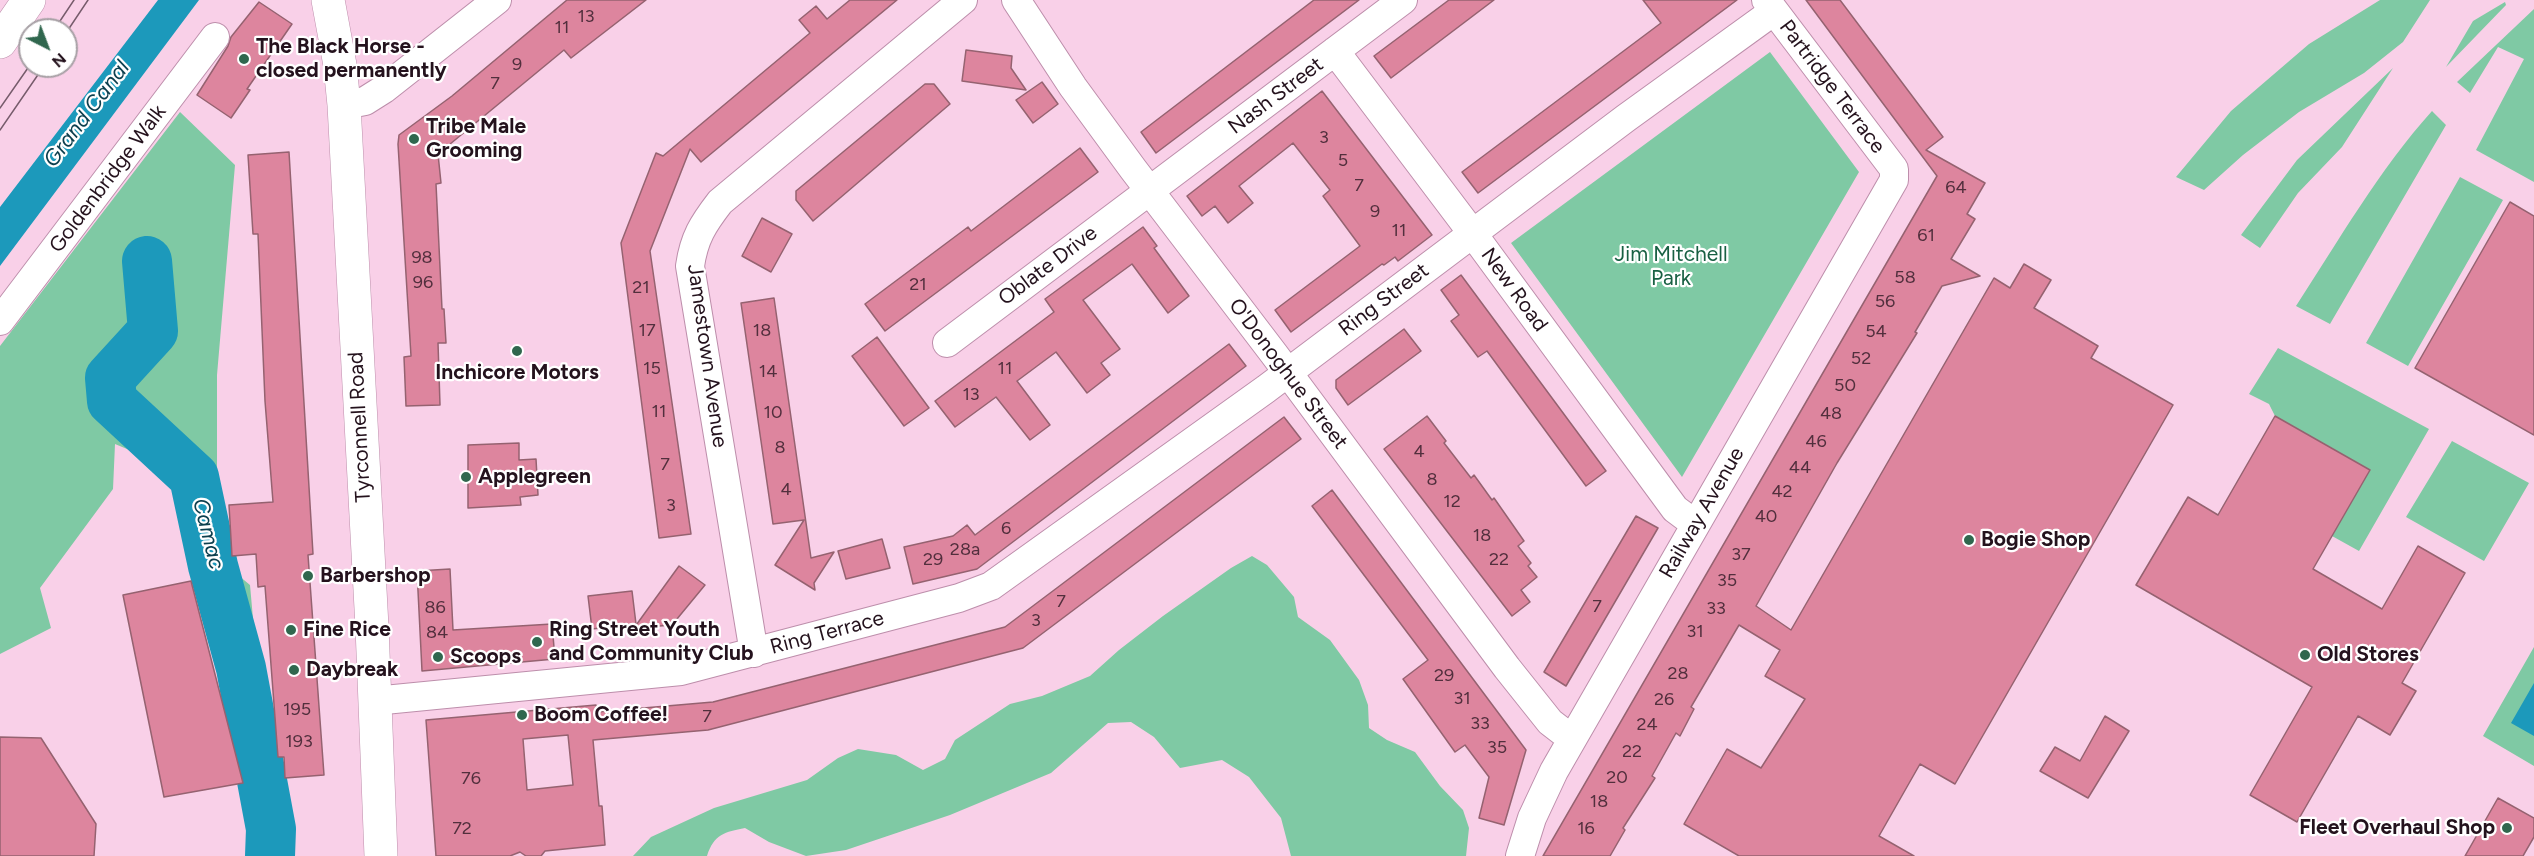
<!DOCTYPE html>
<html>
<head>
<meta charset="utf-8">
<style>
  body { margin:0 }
  #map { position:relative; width:2534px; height:856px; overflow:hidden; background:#f9d0e8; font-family:Figtree,sans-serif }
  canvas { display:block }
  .north { position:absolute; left:18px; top:18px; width:60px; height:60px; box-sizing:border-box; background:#fff; border:2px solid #a7a0a5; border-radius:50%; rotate:138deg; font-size:16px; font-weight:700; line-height:24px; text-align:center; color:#24121d }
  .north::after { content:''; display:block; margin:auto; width:21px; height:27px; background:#30674e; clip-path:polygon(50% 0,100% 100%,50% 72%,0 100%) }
</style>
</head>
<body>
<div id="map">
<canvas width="2534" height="856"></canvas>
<div class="north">N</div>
</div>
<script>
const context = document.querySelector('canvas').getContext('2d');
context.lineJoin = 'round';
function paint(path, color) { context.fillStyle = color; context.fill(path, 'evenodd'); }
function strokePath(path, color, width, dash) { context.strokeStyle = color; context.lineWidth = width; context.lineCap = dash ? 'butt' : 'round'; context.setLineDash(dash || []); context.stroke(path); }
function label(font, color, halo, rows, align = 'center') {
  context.font = font + ' Figtree,sans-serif'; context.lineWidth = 4.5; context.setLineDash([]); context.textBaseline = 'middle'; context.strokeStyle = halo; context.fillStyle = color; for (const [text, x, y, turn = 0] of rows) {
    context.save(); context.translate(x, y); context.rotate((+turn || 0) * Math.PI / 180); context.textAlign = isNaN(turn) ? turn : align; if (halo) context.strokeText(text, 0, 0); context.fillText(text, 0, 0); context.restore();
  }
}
paint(new Path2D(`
  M2380 0H2430L2403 42 2364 73 2299 112 2243 155 2204 190 2176 177 2231 111 2309 44Z
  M2505 2 2506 5 2446 67 2473 21Z
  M2534 9V182L2476 150 2524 59 2498 47 2470 93 2457 82Z
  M1770 52 1859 172 1682 477 1511 243Z
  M2393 68 2342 147 2298 193 2260 248 2241 235 2297 160Z
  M2432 111 2446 125 2330 324 2296 306C2339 240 2379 170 2432 111Z
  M180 112 235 165 217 375V507L227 566 250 585 263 731 241 747 163 443 139 454 115 444 113 489 40 588 51 628 0 654V346Z
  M2460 177 2503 200 2408 366 2366 343Z
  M2278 348 2429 429 2359 551 2332 536 2370 470 2275 416 2269 404 2249 394Z
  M2452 441 2529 483 2484 561 2406 517Z
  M1252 556 1267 565 1294 597 1298 617 1330 640 1359 680 1368 705 1369 728 1387 740 1415 752 1440 786 1463 810 1469 828 1466 856H1291L1281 818 1249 777 1222 760 1180 768 1154 737 1131 722 1108 723 1051 773 950 815 846 850 806 856 769 842 745 828C725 832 714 834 707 856H633L651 837 714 808 807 780 838 758 858 749 896 755 923 770 945 759 955 740 1010 704 1042 696 1090 676 1119 650 1163 616 1231 568Z
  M2534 647V766L2483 736Z`), '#7fc9a4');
paint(new Path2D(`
  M158 0H199L0 266V207Z
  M2534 683V736L2511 723Z`), '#1c99bb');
strokePath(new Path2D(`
  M147 261 153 331 110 378 112 401 194 477 213 566 241 668 271 829 270 856`), '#1c99bb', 50);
const building = new Path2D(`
  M567 0H646L571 58 564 50 438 154 441 183 436 184 442 309H444L446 343H438L440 405 406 406 404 357 411 356 398 144 399 135 452 96Z
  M850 0H897L701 162 690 149 650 251 691 534 659 538 621 243 656 153 663 156 810 33 799 20 816 6 827 19Z
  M1314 0H1359L1156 153 1141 132Z
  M1449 0H1494L1391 78 1374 56Z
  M1643 0H1737L1478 193 1462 172 1661 23Z
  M1806 0H1840L1943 137 1926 150 1985 183 1967 214 1975 219 1951 259 1980 276 1942 286 1915 332 1917 333 1837 463 1756 606 1791 630 1994 278 2010 288 2024 264 2051 280 2034 308 2098 346 2091 358 2173 405 1955 784 1920 764 1879 836 1914 856H1739L1684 824 1727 749 1761 768 1805 699 1765 676 1780 650 1739 625 1691 707 1694 709 1680 736 1676 733 1652 776 1655 778 1623 828 1625 830 1610 856H1543L1937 176Z
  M259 2 292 24 247 89 250 90 231 118 197 95 228 46 231 37Z
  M966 50 1012 56 1011 68 1026 90 962 81Z
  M1042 82 1058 104 1033 123 1016 100Z
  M925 84H934L950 104 813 221 796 200V191Z
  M1322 91 1432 235 1398 261 1395 257 1384 265 1382 264 1291 332 1275 310 1360 246 1323 196 1330 190 1293 143 1239 186 1253 203 1228 223 1215 206 1202 216 1187 196Z
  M1080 148 1098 172 885 331 865 304 968 227 971 231Z
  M289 152 313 554 308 555 324 775 285 778 284 757H278L265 586 258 587 256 554 232 556 229 505 273 502 265 401 258 234H253L248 155Z
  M2510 202 2534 216V435L2415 368Z
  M762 218 792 234 771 272 742 256Z
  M1143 227 1157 246 1154 248 1189 296 1168 313 1132 264 1083 300 1120 349 1101 363 1110 375 1087 393 1056 352 1017 381 1050 425 1030 440 996 397 955 427 935 401 1054 312 1045 299Z
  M1461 275 1606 471 1586 486 1487 351 1478 357 1451 321 1459 315 1441 290Z
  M774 298 811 558 834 552 814 583 815 590 775 565 804 520 773 524 741 303Z
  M1404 329 1421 351 1348 405 1336 388V380Z
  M877 337 929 408 904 426 852 356Z
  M1229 344 1246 366 977 569 913 584 904 547 953 536 967 525 975 535Z
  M1427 416 1446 441 1444 443 1471 478 1474 475 1492 500 1494 498 1524 541 1518 546 1531 563 1528 566 1537 577 1521 590 1530 602 1512 616 1384 449Z
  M2275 416 2370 470 2313 569 2382 609 2418 546 2465 573 2402 683 2416 691 2390 735 2358 716 2297 822 2250 795 2312 687 2136 585 2188 497 2218 515Z
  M1284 417 1301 439 1023 648 708 730 593 740 599 806H602L605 845 545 851 541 856H526L520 852 510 856H436L426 720 596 705 597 712 713 702 1005 627ZM568 735 573 785 527 790 523 739Z
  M519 443V460L536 459 538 495 520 497 521 505 468 508V445Z
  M1332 490 1526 750 1504 825 1479 818 1489 777 1465 745 1455 752 1403 679 1428 660 1312 506Z
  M1636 516 1658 528 1566 686 1544 672Z
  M882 539 890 568 846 579 838 551Z
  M679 566 705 585 672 625 634 628Z
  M450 569 453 630 552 624 555 659 422 671 417 571Z
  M191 581 243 783 164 797 123 595Z
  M632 591 636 624 592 629 588 596Z
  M2105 716 2129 731 2088 798 2040 771 2055 747 2080 761Z
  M0 737 41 738 96 824 94 856H0Z
  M2498 798 2534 818V837L2523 856H2465Z`);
paint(building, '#dd859e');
strokePath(building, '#956270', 1.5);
const minor = new Path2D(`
  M1016 0 1073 87 1133 169 1274 354 1507 668 1550 722 1572 739
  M1335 51 1473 234 1675 509 1695 524
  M344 105 365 101 384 89 497 0
  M0 321 215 37
  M947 343 1403 0
  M754 653 690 266C694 238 703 224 720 202L963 0
  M374 701 681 671 959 598 991 586 1266 389 1626 118 1774 11
  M1520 856 1532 818 1554 771 1894 180V169L1766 0`);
const secondary = new Path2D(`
  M328 0 340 65 344 105 372 627 381 856
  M0 42 29 0`);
strokePath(minor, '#bd8eab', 30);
strokePath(secondary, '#bd8eab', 34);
strokePath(minor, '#fff', 28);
strokePath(secondary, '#fff', 33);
strokePath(new Path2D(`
  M54 30 74 0
  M66 33 88 0
  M0 108 30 65
  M0 130 44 66`), '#765b6b', 1.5);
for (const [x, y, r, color] of [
  [244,59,6,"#30674e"],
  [414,139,6,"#30674e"],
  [517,351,6,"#30674e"],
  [466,477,6,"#30674e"],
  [1969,540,6,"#30674e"],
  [308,576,6,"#30674e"],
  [291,630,6,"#30674e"],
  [537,642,6,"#30674e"],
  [2305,655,6,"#30674e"],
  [438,657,6,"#30674e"],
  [294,670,6,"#30674e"],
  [522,715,6,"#30674e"],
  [2507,828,6,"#30674e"]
]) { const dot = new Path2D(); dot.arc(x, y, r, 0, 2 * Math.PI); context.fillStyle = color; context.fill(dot); strokePath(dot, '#fff', 2); }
label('18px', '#522f3d', null, [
  ["13",586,17],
  ["11",562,28],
  ["9",517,65],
  ["7",495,84],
  ["3",1324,138],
  ["5",1343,161],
  ["7",1359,186],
  ["64",1956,188],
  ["9",1375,212],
  ["11",1399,231],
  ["61",1926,236],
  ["98",422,258],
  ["58",1905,278],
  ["96",423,283],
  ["21",918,285],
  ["21",641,288],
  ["56",1885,302],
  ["17",647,331],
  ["18",762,331],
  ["54",1876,332],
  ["52",1861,359],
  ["15",652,369],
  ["11",1005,369],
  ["14",768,372],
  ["50",1845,386],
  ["13",971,395],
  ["11",659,412],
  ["10",773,413],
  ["48",1831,414],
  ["46",1816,442],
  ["8",780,448],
  ["4",1419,452],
  ["7",665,465],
  ["44",1800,468],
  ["8",1432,480],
  ["4",786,490],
  ["42",1782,492],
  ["12",1452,502],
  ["3",671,506],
  ["40",1766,517],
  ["6",1006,529],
  ["18",1482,536],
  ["28a",965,550],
  ["37",1741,555],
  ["29",933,560],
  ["22",1499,560],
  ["35",1727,581],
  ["7",1061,602],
  ["7",1597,607],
  ["86",435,608],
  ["33",1716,609],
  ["3",1036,621],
  ["31",1695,632],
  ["84",437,633],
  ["28",1678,674],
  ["29",1444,676],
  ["31",1462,699],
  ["26",1664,700],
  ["195",297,710],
  ["7",707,717],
  ["33",1480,724],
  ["24",1647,725],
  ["193",299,742],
  ["35",1497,748],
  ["22",1632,752],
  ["20",1617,778],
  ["76",471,779],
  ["18",1599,802],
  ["72",462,829],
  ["16",1586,829]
]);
label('bold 21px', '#24121d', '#fff', [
  ["The Black Horse -",256,47],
  ["closed permanently",256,71],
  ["Tribe Male",426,127],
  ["Grooming",426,151],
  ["Inchicore Motors",517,373,"center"],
  ["Applegreen",478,477],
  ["Bogie Shop",1981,540],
  ["Barbershop",320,576],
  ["Fine Rice",303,630],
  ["Ring Street Youth",549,630],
  ["and Community Club",549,654],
  ["Old Stores",2317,655],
  ["Scoops",450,657],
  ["Daybreak",306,670],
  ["Boom Coffee!",534,715],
  ["Fleet Overhaul Shop",2495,828,"right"]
], 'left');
label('21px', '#24121d', '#fff', [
  ["Partridge Terrace",1832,87,53],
  ["Nash Street",1276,96,-37],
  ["Goldenbridge Walk",108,179,-53],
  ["Oblate Drive",1048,266,-37],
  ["New Road",1514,290,54],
  ["Ring Street",1384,300,-37],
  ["Jamestown Avenue",707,356,82],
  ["O'Donoghue Street",1288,374,53],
  ["Tyrconnell Road",360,427,-93],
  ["Railway Avenue",1702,513,-60],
  ["Ring Terrace",827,633,-15]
]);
label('21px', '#186043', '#fff', [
  ["Jim Mitchell",1671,255],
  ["Park",1671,279]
]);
label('italic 22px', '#0c3f4e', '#fff', [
  ["Grand Canal",87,114,-53],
  ["Camac",208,534,76]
]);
</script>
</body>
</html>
